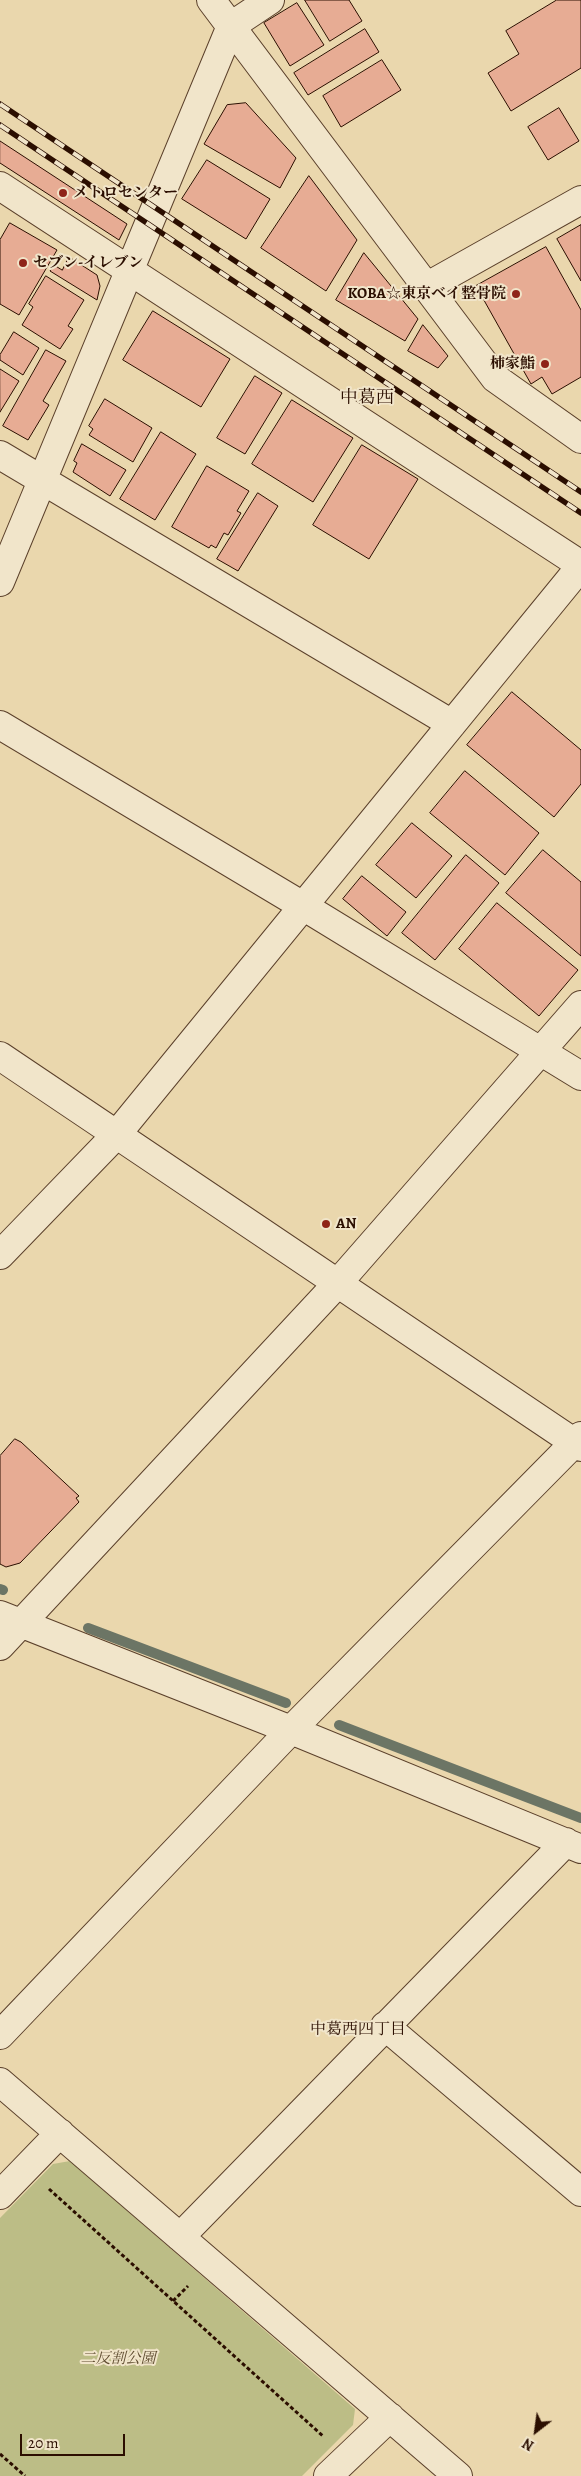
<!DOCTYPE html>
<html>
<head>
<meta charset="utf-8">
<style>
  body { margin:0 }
  #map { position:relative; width:581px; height:2476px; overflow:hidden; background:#ead7ad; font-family:Alegreya,serif }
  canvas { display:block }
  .north { position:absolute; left:511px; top:2406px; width:50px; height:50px; -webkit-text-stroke:4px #f1e5ca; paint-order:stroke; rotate:210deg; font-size:14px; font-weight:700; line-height:20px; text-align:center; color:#2b0e00 }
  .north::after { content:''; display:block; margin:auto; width:18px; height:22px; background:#2b0e00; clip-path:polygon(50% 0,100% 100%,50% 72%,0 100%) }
  .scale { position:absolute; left:20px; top:2434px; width:105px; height:22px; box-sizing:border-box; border:2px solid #2b0e00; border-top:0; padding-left:6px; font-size:15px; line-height:18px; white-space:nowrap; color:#2b0e00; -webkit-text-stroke:4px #f1e5ca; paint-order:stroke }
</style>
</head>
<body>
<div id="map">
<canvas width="581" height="2476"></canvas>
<div class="north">N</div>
<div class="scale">20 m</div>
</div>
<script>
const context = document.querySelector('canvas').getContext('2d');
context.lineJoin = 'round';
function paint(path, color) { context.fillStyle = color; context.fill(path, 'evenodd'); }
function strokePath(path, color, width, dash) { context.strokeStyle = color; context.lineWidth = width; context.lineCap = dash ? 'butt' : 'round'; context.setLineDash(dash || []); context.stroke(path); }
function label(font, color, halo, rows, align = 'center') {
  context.font = font + ' Alegreya,"Noto Serif JP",serif'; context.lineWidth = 4; context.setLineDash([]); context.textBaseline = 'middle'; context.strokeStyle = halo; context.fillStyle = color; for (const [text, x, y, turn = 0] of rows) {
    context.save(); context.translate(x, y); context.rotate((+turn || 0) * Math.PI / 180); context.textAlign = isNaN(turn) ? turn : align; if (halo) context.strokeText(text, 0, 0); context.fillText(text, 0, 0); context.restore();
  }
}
paint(new Path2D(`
  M70 2161 355 2409 353 2425 302 2476H0V2218L53 2164Z`), '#bcbd86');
strokePath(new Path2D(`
  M0 1589 3 1590
  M88 1628 286 1703
  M339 1725 581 1818`), '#6c7565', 10);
const building = new Path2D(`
  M305 0H349L362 21 330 41Z
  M557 0H581V68L511 111 488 73 519 54 506 31Z
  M297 3 324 45 290 66 264 23Z
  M365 29 379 52 308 95 294 73Z
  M382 60 401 90 341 127 323 96Z
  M246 103 296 158 280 188 204 144 227 105Z
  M559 108 579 141 548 160 528 127Z
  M0 141 127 224 119 240 0 163Z
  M207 160 270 199 246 239 182 199Z
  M309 176 357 240 326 291 261 248Z
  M10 223 57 250 19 315 0 304V240Z
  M581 225V281L557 239Z
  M546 247 581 310V377L552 394 542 377 531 384 476 286Z
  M364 253 418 319 405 341 336 300Z
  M69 257 97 275 100 286 97 300 50 271 54 265 62 270Z
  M46 276 84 300 68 326 73 329 60 349 22 325 33 307 29 304Z
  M153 311 230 359 201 407 123 360Z
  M423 325 448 356 438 368 408 351Z
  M14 332 39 348 23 375 0 360V355Z
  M46 350 66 361 43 401 49 405 28 440 3 426Z
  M0 369 19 381 0 412Z
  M255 376 282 393 245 454 217 438Z
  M105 399 152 428 133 462 89 435 93 429 89 426Z
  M292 400 353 438 313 502 252 464Z
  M161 432 196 454 155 520 120 499Z
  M82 444 126 470 110 496 73 472 77 463 74 461Z
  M362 445 418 479 369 559 313 525Z
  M207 466 249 491 237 511 241 513 228 535 224 533 216 548 211 545 209 548 172 527Z
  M258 493 278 506 238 571 217 559Z
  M512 692 581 750V784L554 817 467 745Z
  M465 771 539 833 505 875 430 813Z
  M412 823 452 856 416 898 376 865Z
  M543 850 581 882V956L506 893Z
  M466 855 499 883 435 960 402 933Z
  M362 876 406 912 387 936 343 899Z
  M497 903 578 970 539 1016 459 949Z
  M15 1439 21 1442 79 1496 76 1498 79 1502 20 1563 6 1567 0 1564V1456Z`);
paint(building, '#e7ac94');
strokePath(building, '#2b0e00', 1);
const minor = new Path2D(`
  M211 0 495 378 581 439
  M0 186 581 565
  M426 287 581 200
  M0 455 452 724
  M0 582 231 26 270 0
  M0 725 303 906 581 1076
  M0 1056 581 1447
  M0 1255 117 1134 581 566
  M0 1615 291 1730 581 1849
  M0 1646 337 1284 581 1005
  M385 2026 581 2192
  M0 2035 291 1730 581 1436
  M0 2082 458 2476
  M0 2195 60 2133
  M180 2237 566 1842
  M328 2476 390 2417`);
strokePath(minor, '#5b402b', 30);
strokePath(new Path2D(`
  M49 2189 324 2437
  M173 2301 188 2286
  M0 2454 25 2476`), '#2b0e00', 3, [4, 2.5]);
strokePath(minor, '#f1e5ca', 28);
const rail = new Path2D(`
  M0 104 581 492
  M0 125 581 513`);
strokePath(rail, '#2b0e00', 5.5);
strokePath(rail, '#f1e5ca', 4, [11]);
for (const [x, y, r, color] of [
  [63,193,5,"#8f2418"],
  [23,263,5,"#8f2418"],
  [516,294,5,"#8f2418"],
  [545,364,5,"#8f2418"],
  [326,1224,5,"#8f2418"]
]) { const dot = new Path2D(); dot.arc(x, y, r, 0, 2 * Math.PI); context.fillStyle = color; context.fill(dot); strokePath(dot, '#f1e5ca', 2); }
label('bold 15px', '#2b0e00', '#f1e5ca', [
  ["メトロセンター",73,193],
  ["セブン-イレブン",33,263],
  ["KOBA☆東京ベイ整骨院",506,294,"right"],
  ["柿家鮨",535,364,"right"],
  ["AN",336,1224]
], 'left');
label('italic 15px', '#5e4b2f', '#f1e5ca', [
  ["二反割公園",118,2359]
]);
label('16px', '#2b0e00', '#f1e5ca', [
  ["中葛西四丁目",358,2030]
]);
label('18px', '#2b0e00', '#f1e5ca', [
  ["中葛西",367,399]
]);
</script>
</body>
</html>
